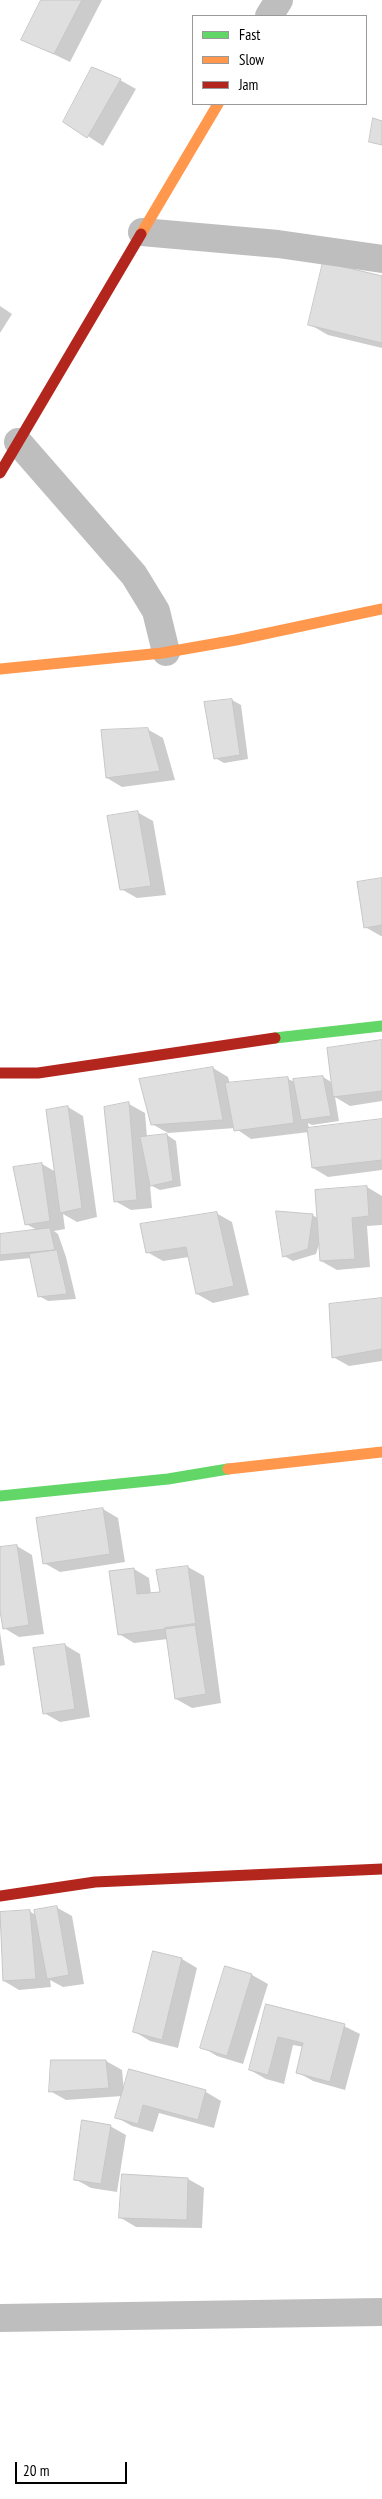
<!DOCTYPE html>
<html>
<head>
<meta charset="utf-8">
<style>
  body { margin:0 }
  #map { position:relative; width:382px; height:2499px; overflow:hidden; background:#fff; font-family:"PT Sans Narrow",sans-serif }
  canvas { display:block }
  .legend { position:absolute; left:192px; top:15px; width:175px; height:90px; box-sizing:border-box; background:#fff; border:1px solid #999; margin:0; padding:6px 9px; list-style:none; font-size:15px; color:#000 }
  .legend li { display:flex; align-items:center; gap:10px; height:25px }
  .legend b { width:25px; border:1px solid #999 }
  .scale { position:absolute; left:15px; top:2462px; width:112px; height:22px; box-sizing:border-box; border:2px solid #000; border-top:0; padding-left:6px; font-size:15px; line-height:18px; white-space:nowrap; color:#000; -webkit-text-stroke:4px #fff; paint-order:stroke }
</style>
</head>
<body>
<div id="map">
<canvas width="382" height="2499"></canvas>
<ul class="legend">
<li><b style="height:6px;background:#63d668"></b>Fast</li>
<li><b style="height:6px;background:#ff974d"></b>Slow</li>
<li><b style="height:6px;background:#b3261e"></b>Jam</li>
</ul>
<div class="scale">20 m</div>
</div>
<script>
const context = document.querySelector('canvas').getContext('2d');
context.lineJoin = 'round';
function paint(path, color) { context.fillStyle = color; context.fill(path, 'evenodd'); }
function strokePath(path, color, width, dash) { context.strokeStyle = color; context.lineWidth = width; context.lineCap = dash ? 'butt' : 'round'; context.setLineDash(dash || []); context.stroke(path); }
paint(new Path2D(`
  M42 0H102L70 62 22 39Z
  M120 80 136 89 103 146 65 121Z
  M382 277V348L328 335 309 324Z
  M0 306 12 314 0 333Z
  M232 700 241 705 248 759 224 763 215 758 205 703Z
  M147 729 163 738 175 780 122 787 107 778Z
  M137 812 153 821 166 895 137 898 121 889Z
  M382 879V936H381L365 927Z
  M382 1042V1101L350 1106 335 1097 339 1121 312 1125 308 1123 309 1129 382 1120V1170L328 1177 313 1168 309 1132 251 1139 235 1128 168 1133 152 1124 213 1068 228 1077 230 1084 288 1079 295 1082 323 1077 333 1083Z
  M129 1104 145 1113 147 1137 167 1135 176 1141 181 1186 160 1190 150 1185 152 1208 131 1210 115 1201 105 1108Z
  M68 1107 83 1116 97 1217 77 1222 63 1214 65 1229 54 1231 58 1234 66 1257 76 1299 48 1301 39 1296 31 1258 0 1261V1235L37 1230 26 1224 42 1164 56 1172Z
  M367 1187 382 1196V1225L367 1226 370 1267 337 1270 321 1261 320 1241 316 1254 293 1261 284 1256 312 1215 318 1218 316 1191Z
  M216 1213 232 1222 249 1295 213 1303 197 1294 189 1257 163 1261 147 1252Z
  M382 1299V1361L349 1366 333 1357Z
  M103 1509 118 1518 125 1562 60 1572 44 1563Z
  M17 1546 32 1555 44 1634 19 1637 4 1628 0 1603V1548Z
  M188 1567 204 1576 221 1703 192 1708 176 1699 168 1639 134 1643 119 1634 134 1569 149 1578 151 1594 161 1593 158 1571Z
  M0 1632 5 1665 0 1666Z
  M65 1645 80 1654 90 1717 60 1722 44 1713Z
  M56 1907 72 1916 84 1984 63 1987 50 1980 51 1987 19 1990 4 1981 0 1913 29 1911 36 1915Z
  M154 1953 182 1959 197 1968 178 2048 150 2041 135 2032Z
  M226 1968 252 1975 268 1984 243 2064 217 2056 202 2047Z
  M267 2006 344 2026 360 2034 345 2090 313 2081 297 2072 304 2047 293 2045 284 2084 266 2079 250 2070Z
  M106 2061 122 2070 124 2091 206 2092 221 2101 214 2128 159 2113 153 2132 132 2126 116 2117 122 2096 66 2100 50 2091Z
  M110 2126 126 2135 117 2192 91 2188 75 2179Z
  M123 2175 188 2179 204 2188 202 2228 136 2227 121 2218Z`), '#0003');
const building = new Path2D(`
  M41 0H82L54 54 21 40Z
  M92 67 121 79 87 138 63 122Z
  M373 118 382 121V145L369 142Z
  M323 262 382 276V343L308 325Z
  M232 699 240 755 214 759 204 702Z
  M148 728 160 771 106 778 101 730Z
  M138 811 151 886 120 890 107 816Z
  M382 878V925L364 928 357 882Z
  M382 1040V1091L333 1097 327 1048Z
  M213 1067 223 1120 151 1125 139 1079Z
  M323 1076 331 1116 301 1120 293 1079Z
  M288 1077 294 1123 234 1131 225 1083Z
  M129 1102 137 1200 114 1202 104 1107Z
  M68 1106 82 1208 60 1213 46 1110Z
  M382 1119V1160L312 1168 307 1128Z
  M167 1134 173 1181 150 1186 140 1137Z
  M42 1163 50 1221 25 1225 13 1167Z
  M367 1186 369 1216 352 1218 355 1259 320 1261 315 1190Z
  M276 1211 313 1214 308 1249 283 1257Z
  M217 1212 234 1286 196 1294 186 1247 146 1253 140 1224Z
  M50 1228 55 1250 0 1255V1234Z
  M57 1250 67 1294 38 1297 29 1254Z
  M382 1298V1349L332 1358 329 1304Z
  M103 1508 110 1554 43 1564 36 1518Z
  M17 1545 29 1625 3 1629 0 1611V1547Z
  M188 1566 196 1625 118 1635 109 1571 134 1568 137 1594 160 1592 156 1570Z
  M195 1624 206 1694 175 1699 165 1628Z
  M65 1644 75 1709 43 1714 33 1648Z
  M57 1906 69 1975 47 1979 34 1910Z
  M30 1910 36 1979 3 1981 0 1912Z
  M153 1951 182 1958 162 2040 133 2032Z
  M225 1966 252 1974 227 2056 200 2048Z
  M266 2004 345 2024 330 2082 296 2073 303 2043 278 2037 268 2075 249 2070Z
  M51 2060H106L109 2088 49 2092Z
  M129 2069 206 2090 198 2120 143 2105 138 2124 115 2118Z
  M82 2120 111 2125 101 2184 74 2180Z
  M122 2174 188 2178 187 2220 119 2218Z`);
paint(building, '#dfdfdf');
strokePath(building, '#c7c7c7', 1);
strokePath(new Path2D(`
  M269 16 279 0
  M142 232 278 244 382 259
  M18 442 134 575 156 611 166 652
  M0 2318 382 2312`), '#bebebe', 28);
strokePath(new Path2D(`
  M275 1038 382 1026
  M0 1496 168 1479 228 1469`), '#63d668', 11);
strokePath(new Path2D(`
  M141 234 218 104
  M0 669 162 653 236 640 382 609
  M228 1469 382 1452`), '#ff974d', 11);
strokePath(new Path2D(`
  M0 473 141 234
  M0 1073H38L275 1038
  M0 1896 95 1882 382 1869`), '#b3261e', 11);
</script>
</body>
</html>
